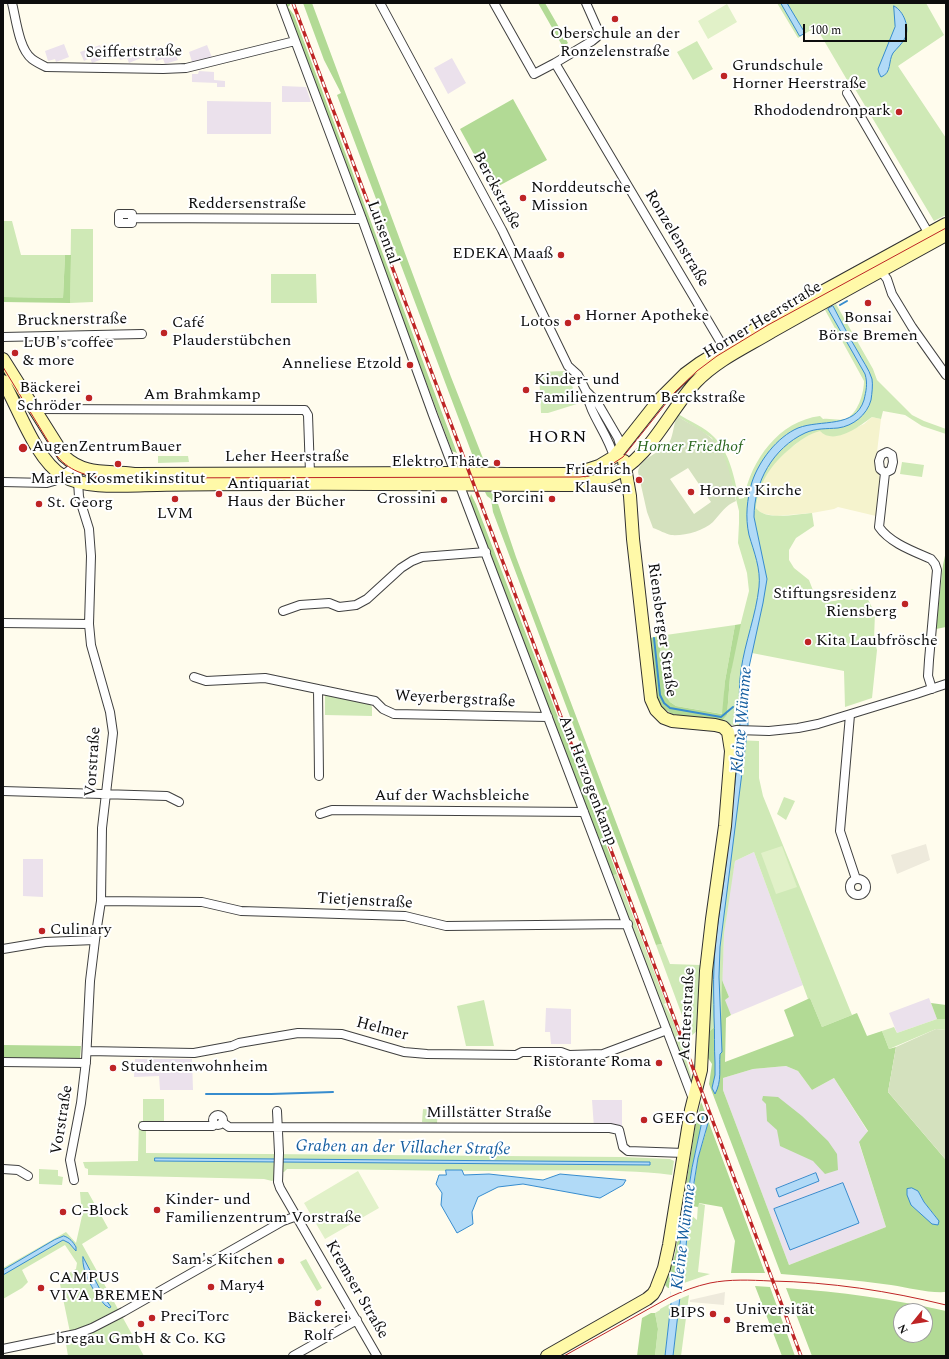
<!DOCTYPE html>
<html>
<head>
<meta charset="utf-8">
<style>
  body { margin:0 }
  #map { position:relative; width:949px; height:1359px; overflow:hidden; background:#fffced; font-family:Spectral,serif }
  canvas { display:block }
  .frame { position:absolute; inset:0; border:4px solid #0d0d0d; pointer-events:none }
  .north { position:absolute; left:893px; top:1303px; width:40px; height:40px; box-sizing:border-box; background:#fff; border:1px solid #9e9e9e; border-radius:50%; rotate:240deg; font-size:11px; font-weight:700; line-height:16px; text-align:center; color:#0d0d0d }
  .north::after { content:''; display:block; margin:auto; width:14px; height:18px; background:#be2425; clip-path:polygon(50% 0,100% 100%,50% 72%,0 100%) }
  .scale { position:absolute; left:803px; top:24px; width:104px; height:18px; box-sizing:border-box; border:2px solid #0d0d0d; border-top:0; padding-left:5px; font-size:12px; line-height:14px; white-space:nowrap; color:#0d0d0d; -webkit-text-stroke:3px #fff; paint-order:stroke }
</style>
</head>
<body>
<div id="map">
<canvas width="949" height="1359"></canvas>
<div class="frame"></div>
<div class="north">N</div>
<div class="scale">100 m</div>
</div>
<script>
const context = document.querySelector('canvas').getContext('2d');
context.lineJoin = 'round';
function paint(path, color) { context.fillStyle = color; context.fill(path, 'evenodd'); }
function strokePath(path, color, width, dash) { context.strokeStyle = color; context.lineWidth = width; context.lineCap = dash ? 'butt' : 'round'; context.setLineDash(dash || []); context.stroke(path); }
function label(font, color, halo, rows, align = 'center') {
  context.font = font + ' Spectral,serif'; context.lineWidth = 4; context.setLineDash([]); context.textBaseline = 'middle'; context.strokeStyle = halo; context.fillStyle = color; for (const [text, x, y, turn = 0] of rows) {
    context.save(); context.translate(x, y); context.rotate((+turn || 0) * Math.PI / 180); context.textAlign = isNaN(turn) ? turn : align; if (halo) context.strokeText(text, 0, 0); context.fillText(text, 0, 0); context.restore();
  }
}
paint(new Path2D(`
  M64 44 69 57 56 62 55 59 48 61 45 51Z
  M100 45 105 58 92 63 90 58 84 61 80 52Z
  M136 45 141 58 129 63 127 58 120 60 117 52Z
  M207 45 213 60 193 65 189 52Z
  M172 46 178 60 165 64 163 59 156 61 153 53Z
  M452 58 466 83 448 94 434 68Z
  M199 71 214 72V80L225 81V87H217V83L192 82V74H198Z
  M282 86 306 87 311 102H282Z
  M207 101 271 102V134H207Z
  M754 852 803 985 731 1015 724 1000 729 997 722 980 724 934 729 895 735 861Z
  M23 859H43V897L23 896Z
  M929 998 937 1019 897 1033 889 1013Z
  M546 1008 571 1009V1044H551L550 1032H545Z
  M135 1059H192L193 1090H160L159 1076 134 1077Z
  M786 1066 798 1071 812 1090 834 1078 868 1132 859 1143 886 1227 789 1265 723 1090V1078L753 1069Z
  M592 1100H622V1128H594Z`), '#ebe1ec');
paint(new Path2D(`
  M872 417 881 419 877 452 874 460 880 478 876 516 838 507 834 509 812 513 776 516 765 514 757 511 756 508 759 492 763 481 769 470 778 458 801 440 810 434 820 430 840 435 864 424Z`), '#f5f3cd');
paint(new Path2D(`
  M777 3H926L944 35 898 66 946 138V215L934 221 852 84 850 85 816 27 798 38Z
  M697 41 713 69 693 80 677 52Z
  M3 221H12L21 255H65L63 298 3 297Z
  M71 229H93V302L70 303Z
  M271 274H316L317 303H271Z
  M836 304 873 369 877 380 912 415 924 421 946 429V434L922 426 905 415 883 411 881 419 872 417C860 426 834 446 820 431 809 434 800 440 791 448 771 464 759 482 756 508 764 521 799 514 812 513L814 526 796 538 789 550V560L794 568 809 580 814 593 820 600C838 603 839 601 852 589L864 592 875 613 874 639 877 650 872 698 845 707 844 671 752 653 746 681 748 725 736 726 721 722 727 715 730 677 735 646 749 591 747 573 738 543 739 523V511L733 487 712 438 677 416 678 414C689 421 705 427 714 437 730 453 734 477 739 499L744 498C751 460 779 421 820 416L823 419C830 418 839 421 845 419 858 414 864 393 864 381L825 310Z
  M565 371 580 403 548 413H541L539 372Z
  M158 456H188L189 462 158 463Z
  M902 462 924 465 922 477 900 474Z
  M735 625 725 681 723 714 676 706 670 702 665 695 659 636Z
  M325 695 370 704 372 707V716L325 715Z
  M735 740 759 741V778L763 796 852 1015 822 1027 810 998 808 999 754 852 735 861 724 934 721 1022 707 1033 711 971Z
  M784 797 795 801 786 820 777 814Z
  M617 874 666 1003 664 1004C676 1021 685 1057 692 1078L690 1079 691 1081 689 1083 611 876Z
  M662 944 670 964 701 965 698 1030 690 1037 656 945Z
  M484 1000 494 1046H466L457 1006Z
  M937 1019H946V1030L936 1029 889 1049 882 1031 894 1027 897 1033Z
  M143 1099H164V1121H146V1153L623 1157 670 1159 674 1161 672 1175C613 1168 553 1171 493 1171 425 1171 356 1169 287 1169L284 1172 275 1173 274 1180 272 1181 264 1179 88 1175V1169L85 1168 83 1162 138 1161 139 1121H143Z
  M423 1109 438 1110 437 1123 422 1122Z
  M39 1169 58 1170V1176L63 1177 62 1185 39 1184Z
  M80 1192H88L108 1228 82 1244 144 1356H68L66 1344 72 1342 59 1279 76 1269 77 1263 65 1245 22 1270 28 1282 22 1288 3 1299V1268L66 1232 76 1243 82 1216Z
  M698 1203 705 1205 698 1272 710 1274 681 1284 688 1229 691 1226V1215L697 1220Z
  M306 1259 322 1288 317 1291 300 1262Z
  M689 1295 681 1356H673L679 1299Z
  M671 1303 665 1356H655L658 1329 655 1313 660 1310V1309Z`), '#cfe9b6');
paint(new Path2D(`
  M284 3H290V5L288 7 294 15 457 453 452 451Z
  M303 3H312L451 377 486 466H479L480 460 472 454 337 95 341 93 324 60Z
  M538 3H545L568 43 563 47Z
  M513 99 547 160 493 189 460 129Z
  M65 255H71L70 303 3 302V297L63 298Z
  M485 492H494L516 557 662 944 656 945 493 512 491 499 487 496Z
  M471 494 476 504 559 720 617 874 611 876 489 552 469 502Z
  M946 551V627L936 629 943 565Z
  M741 624 730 677 727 715 721 722 672 714 663 708 658 701 655 694 650 638 659 636 665 695 670 702 676 706 722 714 725 681 735 625Z
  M722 980 729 997 725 1000 731 1015 726 1018 725 1062 794 1036 784 1010 810 998 822 1027 857 1013 867 1036 882 1031 889 1049 896 1047 888 1092 946 1160V1292C927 1293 910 1288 891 1285 855 1280 818 1277 781 1274L709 1084 712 1064 706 1055 707 1033 721 1022ZM786 1066 798 1071 812 1090 834 1078 868 1131 859 1142 886 1227 789 1265 723 1090V1078L753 1069ZM918 1191 924 1202 937 1218 919 1212 911 1205Z
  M931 1003 946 1005V1019H937Z
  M3 1045 81 1046 80 1058H3Z
  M763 1096 778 1097 802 1116 828 1141 837 1154 838 1170 825 1174 813 1161 780 1146 777 1130 767 1121 766 1104 762 1100Z
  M701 1102 702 1104 765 1273H731L735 1241 722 1207 699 1203 698 1207 691 1206 698 1158 706 1132 704 1114 692 1168 686 1205 683 1204 696 1122Z
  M682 1213 685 1214 674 1282 673 1287 668 1288 665 1285 675 1254Z
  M755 1286 770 1287 795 1356H782Z
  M786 1288C840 1292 893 1299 946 1311V1356H812ZM901 1311H925V1335H901Z
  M651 1313H655L658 1329 655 1356H637L642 1318Z`), '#b2da95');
paint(new Path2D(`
  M677 416C688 423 701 429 711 438 728 452 731 481 736 501 726 505 720 514 713 522 703 531 685 536 671 535 666 534 659 530 653 528L647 512 638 472C640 457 662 453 670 441 673 436 674 422 677 416ZM688 468 711 502 694 514 670 479Z
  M936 1029 946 1030V1160L888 1092 896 1047Z`), '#d4e1be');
paint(new Path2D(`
  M727 4 737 22 708 39 698 21Z
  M782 846 797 887 776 894 761 853Z
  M358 1171 379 1208 325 1239 304 1203Z`), '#e1f1c8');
paint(new Path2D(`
  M926 844 930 860 897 874 891 855Z
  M725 1292 724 1305 690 1302V1300Z`), '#eeeadc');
const water = new Path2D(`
  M781 3H787L805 33 800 36Z
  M894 6C904 11 910 28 905 38 902 44 897 48 893 53 888 61 892 73 881 77L879 73 878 69 895 27Z
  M833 306C841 321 849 337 858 352 862 360 869 369 872 379 873 385 872 393 871 400 867 415 853 426 838 428 826 429 816 428 805 433 773 448 754 482 754 517L767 579 763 603 746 681 748 725 720 947 719 977 722 1052 720 1054C719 1069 722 1081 715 1094L712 1088 715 1075V1063C714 1047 715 1032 714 1017 714 1000 713 984 714 967 715 932 722 899 726 864 730 826 734 788 739 750 742 723 737 696 741 670 745 642 756 615 759 587 761 569 754 552 749 535 745 517 747 499 752 482 759 461 777 437 798 428 821 419 855 429 864 400 866 391 868 384 865 374L828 309Z
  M704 1113 708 1123 698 1158 693 1189 691 1218 692 1219 691 1226 688 1229 673 1356H665L671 1303V1293L674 1282 692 1168Z
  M155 1158 650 1162V1165L155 1161Z
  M446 1170H462L464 1175 489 1174 543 1180 560 1174 626 1180 623 1185 600 1198 523 1184 498 1187 478 1197 472 1212 473 1224 457 1233 441 1205 442 1193 436 1184 439 1175H446Z
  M816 1173 819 1181 779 1197 776 1189Z
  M843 1183 859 1223 790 1250 774 1209Z
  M912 1188 918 1191 924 1202 939 1221 938 1225 932 1224 911 1205 907 1195V1189Z
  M64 1236C70 1238 73 1242 76 1247V1251L69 1243 63 1240 3 1275V1270L54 1240Z
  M83 1257 104 1297 111 1307 109 1308 107 1306H106C96 1296 81 1272 83 1257Z`);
paint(water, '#b1daf7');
strokePath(water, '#378cce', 1);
paint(new Path2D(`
  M683 1283 682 1298 669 1304 671 1288Z`), '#fffced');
strokePath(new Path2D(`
  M840 305 847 301
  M654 638 660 695 664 703 670 708 721 717 733 707
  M206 1094H271L333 1092`), '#378cce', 2);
const street = new Path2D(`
  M12 3C16 19 19 49 32 59 36 62 42 65 46 67L163 69 186 68 295 41
  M281 3 362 219 433 415 693 1099
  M380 3 502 230 568 366 578 375 586 391 597 402 618 438 621 448
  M494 3 534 74 555 63 724 348
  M555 63 592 41 597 37 598 30 586 3
  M847 93 929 234
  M119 214H132V223H119Z
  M132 218 362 219
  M881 271 887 279 892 294 912 327 946 375
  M3 337 142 334
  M586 391C590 415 608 434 614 457
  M35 409 305 410 308 415 310 473
  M887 452 892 455 893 462 891 470 885 473 880 469 879 461 881 455Z
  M885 473 879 527C890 543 913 551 931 559L935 564 937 570 929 660 928 676 932 689
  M3 482 47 483 54 481 77 465
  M283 611 300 605 329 603 339 607 356 605 367 599 401 568 412 561 422 557 486 552
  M3 623 89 624
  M194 677 206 681 265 678 375 701 383 709 394 714 548 717
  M318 689 319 776
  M850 715 840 831 856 879
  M728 732 737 730 769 731 798 728 818 724 916 694 946 684
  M3 791 167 796 179 802
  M320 814 332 810 584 812
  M850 887a8 8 0 1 1 16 0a8 8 0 1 1-16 0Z
  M101 901 202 902 241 911 405 916 446 926 628 924
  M3 949 45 942 95 940
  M87 1051 194 1053 232 1046 239 1043 298 1033 342 1034 404 1052 427 1054 516 1055 522 1052H561L569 1055 603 1054 667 1030
  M3 1062 86 1063
  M277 1111 279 1153 278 1182 280 1188 377 1356
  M213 1120a5 5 0 1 1 10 0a5 5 0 1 1-10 0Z
  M222 1122 229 1127 610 1128 619 1130 623 1147 628 1151 684 1153
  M143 1126H213L215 1124
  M3 1169 18 1170 28 1176
  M74 1180 70 1160 81 1103 86 1061 90 981 95 940 101 901 102 828 113 733 110 712 91 645 89 624 91 556 89 529 79 497 77 465
  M3 1349 76 1334 92 1328 123 1312 283 1221 297 1216
  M293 1356 357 1320`);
const secondary = new Path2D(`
  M3 359 64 456C85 476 108 470 134 474L455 473 507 474H575L599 466 614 457 659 400 685 374 700 363 767 322 946 224
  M3 381C19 409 36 460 63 476 87 490 129 485 157 485 192 484 228 484 264 484 368 483 473 485 577 485 588 483 598 481 609 477 649 461 668 412 696 382 717 360 746 347 771 332 829 299 888 267 946 235
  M547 1356 647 1299 653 1294 656 1289 664 1268 669 1245 691 1110 701 1070 706 971 712 919 725 826 731 751 728 732 723 727 715 725 672 721 664 718 656 710 651 699 633 539 630 496 624 461`);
strokePath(street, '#404040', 10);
strokePath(secondary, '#2f2f2f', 14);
strokePath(street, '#fff', 8);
strokePath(secondary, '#fff9a8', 12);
strokePath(new Path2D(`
  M3 367 57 456C71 473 90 477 111 478L580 477 588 476 603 470 623 457 675 392 697 371 717 356 768 325 946 228
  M564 1356 670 1297C683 1291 696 1286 710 1283 730 1279 750 1280 771 1281 830 1282 889 1291 946 1305`), '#be2425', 1);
const rail = new Path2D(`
  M293 3 801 1356`);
strokePath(rail, '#be2425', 3.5);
strokePath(rail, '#fff', 2, [6]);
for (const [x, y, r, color] of [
  [615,19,4,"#be2425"],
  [724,76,4,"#be2425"],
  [899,112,4,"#be2425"],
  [523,198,4,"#be2425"],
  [561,255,4,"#be2425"],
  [868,303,4,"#be2425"],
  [577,317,4,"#be2425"],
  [568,323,4,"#be2425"],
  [164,333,4,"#be2425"],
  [15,353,4,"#be2425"],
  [410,365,4,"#be2425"],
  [526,390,4,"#be2425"],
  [89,398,4,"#be2425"],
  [23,448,5,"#be2425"],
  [497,463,4,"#be2425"],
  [118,464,4,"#be2425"],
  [639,480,4,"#be2425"],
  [691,492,4,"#be2425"],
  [219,494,4,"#be2425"],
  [175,499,4,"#be2425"],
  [552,499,4,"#be2425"],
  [444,500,4,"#be2425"],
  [39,504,4,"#be2425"],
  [905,604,4,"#be2425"],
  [808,642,4,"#be2425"],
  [42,931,4,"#be2425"],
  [659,1063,4,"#be2425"],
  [113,1068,4,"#be2425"],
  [644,1120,4,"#be2425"],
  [157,1210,4,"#be2425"],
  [63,1212,4,"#be2425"],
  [281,1261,4,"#be2425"],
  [211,1287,4,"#be2425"],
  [41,1288,4,"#be2425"],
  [318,1303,4,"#be2425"],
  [713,1314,4,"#be2425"],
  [152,1318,4,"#be2425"],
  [727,1320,4,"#be2425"],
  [141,1324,4,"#be2425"]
]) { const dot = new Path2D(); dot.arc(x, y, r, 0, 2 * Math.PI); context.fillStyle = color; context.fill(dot); strokePath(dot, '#fff', 1.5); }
label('16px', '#0d0d0d', '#fff', [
  ["Oberschule an der",615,35,"center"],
  ["Ronzelenstraße",615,53,"center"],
  ["Grundschule",732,67],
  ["Horner Heerstraße",732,85],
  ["Rhododendronpark",891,112,"right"],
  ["Norddeutsche",531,189],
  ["Mission",531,207],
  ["EDEKA Maaß",553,255,"right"],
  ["Horner Apotheke",585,317],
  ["Bonsai",868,319,"center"],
  ["Börse Bremen",868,337,"center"],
  ["Lotos",560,323,"right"],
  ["Café",172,324],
  ["Plauderstübchen",172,342],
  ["LUB's coffee",23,344],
  ["& more",23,362],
  ["Anneliese Etzold",402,365,"right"],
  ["Kinder- und",534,381],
  ["Familienzentrum Berckstraße",534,399],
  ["Bäckerei",81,389,"right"],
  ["Schröder",81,407,"right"],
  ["AugenZentrumBauer",32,448],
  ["Elektro Thäte",489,463,"right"],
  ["Friedrich",631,471,"right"],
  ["Klausen",631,489,"right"],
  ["Marlen Kosmetikinstitut",118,480,"center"],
  ["Antiquariat",227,485],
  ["Haus der Bücher",227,503],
  ["Horner Kirche",699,492],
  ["Porcini",544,499,"right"],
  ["Crossini",436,500,"right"],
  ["St. Georg",47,504],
  ["LVM",175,515,"center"],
  ["Stiftungsresidenz",897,595,"right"],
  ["Riensberg",897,613,"right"],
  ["Kita Laubfrösche",816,642],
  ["Culinary",50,931],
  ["Ristorante Roma",651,1063,"right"],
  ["Studentenwohnheim",121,1068],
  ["GEFCO",652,1120],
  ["Kinder- und",165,1201],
  ["Familienzentrum Vorstraße",165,1219],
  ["C-Block",71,1212],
  ["Sam's Kitchen",273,1261,"right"],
  ["CAMPUS",49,1279],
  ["VIVA BREMEN",49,1297],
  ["Mary4",219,1287],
  ["Universität",735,1311],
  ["Bremen",735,1329],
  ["BIPS",705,1314,"right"],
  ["PreciTorc",160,1318],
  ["Bäckerei",318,1319,"center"],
  ["Rolf",318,1337,"center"],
  ["bregau GmbH & Co. KG",141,1340,"center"]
], 'left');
label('16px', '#0d0d0d', '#fff', [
  ["Seiffertstraße",134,53,-1],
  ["Berckstraße",496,191,62],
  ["Reddersenstraße",247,205],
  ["Luisental",382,233,70],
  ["Ronzelenstraße",676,239,59],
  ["Brucknerstraße",72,321,-1],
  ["Horner Heerstraße",763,321,-31],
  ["Am Brahmkamp",202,396],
  ["Leher Heerstraße",287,458],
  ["Riensberger Straße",661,630,82],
  ["Weyerbergstraße",455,700,3],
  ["Vorstraße",94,762,-86],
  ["Am Herzogenkamp",587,781,69],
  ["Auf der Wachsbleiche",452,797],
  ["Tietjenstraße",365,902,3],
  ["Achterstraße",688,1014,-87],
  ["Helmer",382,1030,15],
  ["Millstätter Straße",489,1114],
  ["Vorstraße",63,1120,-81],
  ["Kremser Straße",356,1290,60]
]);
label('italic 16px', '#29651d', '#fff', [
  ["Horner Friedhof",690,448]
]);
label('italic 17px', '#155ea0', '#fff', [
  ["Kleine Wümme",743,720,-85],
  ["Graben an der Villacher Straße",403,1149,1],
  ["Kleine Wümme",685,1237,-83]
]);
context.letterSpacing = '1px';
label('18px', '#0d0d0d', '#fff', [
  ["HORN",558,438]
]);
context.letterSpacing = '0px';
</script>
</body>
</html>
